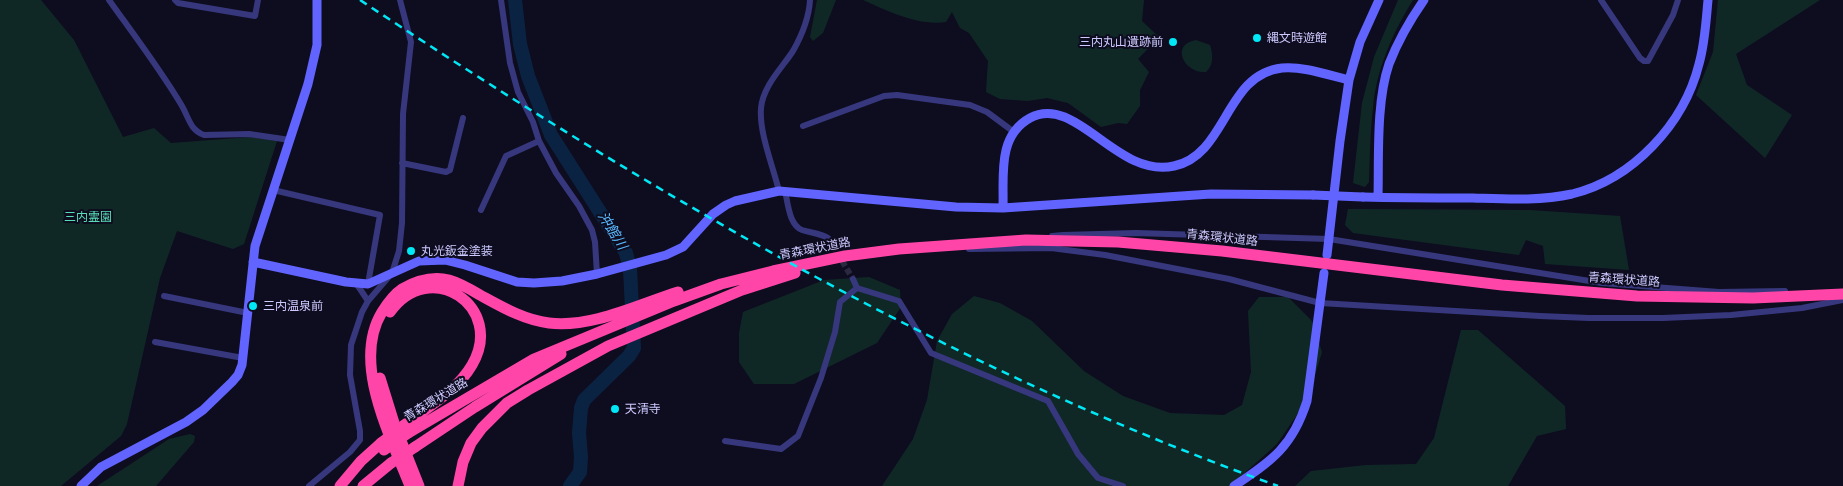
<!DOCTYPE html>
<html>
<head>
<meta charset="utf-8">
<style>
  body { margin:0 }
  canvas { display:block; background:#0e0c1f }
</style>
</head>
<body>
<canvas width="1843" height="486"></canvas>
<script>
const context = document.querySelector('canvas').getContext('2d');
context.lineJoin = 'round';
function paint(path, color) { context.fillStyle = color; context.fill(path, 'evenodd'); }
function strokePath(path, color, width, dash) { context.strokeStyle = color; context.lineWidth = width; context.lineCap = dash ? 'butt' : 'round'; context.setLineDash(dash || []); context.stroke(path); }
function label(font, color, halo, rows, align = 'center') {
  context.font = font + ' Figtree,"Noto Sans JP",sans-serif'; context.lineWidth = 4; context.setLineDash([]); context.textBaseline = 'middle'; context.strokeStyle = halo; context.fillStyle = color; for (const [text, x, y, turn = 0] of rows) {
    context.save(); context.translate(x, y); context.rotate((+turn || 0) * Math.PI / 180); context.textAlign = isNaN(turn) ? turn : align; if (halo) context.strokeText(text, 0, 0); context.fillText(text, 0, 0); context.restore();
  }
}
paint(new Path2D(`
  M0 0H41L74 40 123 137 154 128 171 143 251 137 277 141 244 244 233 249 177 231 160 278 127 424 121 436 61 486H0Z
  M817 0H836L823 33 813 41 810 37Z
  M863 0H1144L1142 21 1159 37 1138 59 1149 72 1140 90V106L1127 124 1118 123 1101 127 1068 103 1047 98 1028 101 1000 99 986 92 988 61 969 33 960 28 952 12 946 22C917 26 888 11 863 0Z
  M1398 0H1413C1393 32 1376 70 1373 108 1370 132 1370 157 1369 182L1365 187 1353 183 1362 103 1374 57Z
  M1718 0H1820L1736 54 1747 85 1792 115 1765 158 1696 95 1713 52Z
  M1196 40 1210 45C1213 54 1214 65 1206 72 1185 74 1169 45 1196 40Z
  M1348 209 1530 210 1620 216 1629 270 1545 264 1543 246 1526 240 1519 255 1353 233 1345 225Z
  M869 277 900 290 901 307 877 343 794 384H754L739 362V333L743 312 824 280Z
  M974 296 1000 303 1032 321 1084 371 1123 396 1170 413 1224 415 1242 405 1251 372 1248 311 1259 297H1288L1312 321 1322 352 1313 382 1303 406 1277 444 1230 486H882L913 439 927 400 937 341 952 314Z
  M1461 330H1478L1565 406 1566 429 1537 436 1508 486H1295L1311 471 1366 465 1416 464 1434 438Z
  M190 434 195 436 194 442 156 486H97L169 439Z`), '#0f2826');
strokePath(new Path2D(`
  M515 0 520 44 528 76 551 135 626 253 630 269 634 348 629 356 584 400 581 408 579 433 581 457 580 472 570 486`), '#0b2343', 14);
strokePath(new Path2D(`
  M828 238 853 279`), '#2b2841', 6, [6, 3]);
strokePath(new Path2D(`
  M109 0C134 35 160 69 182 106 189 118 190 130 204 135L249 134 290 140
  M175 0 178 3 255 16 258 0
  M501 0 510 63 518 92 533 122 539 141 556 173 579 206 592 230 595 242 597 274
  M1601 0 1640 58 1644 61H1648L1673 15 1678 0
  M803 126 884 96 897 95 970 105 987 112 1014 132
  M402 163 446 172 450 170 463 118
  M273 190 380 215 368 284
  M779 191C773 166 759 133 761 108 763 86 782 68 793 51 802 35 809 18 810 0
  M785 191C788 203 789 225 802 230 811 233 820 233 828 238
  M481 210 506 156 539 141
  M1052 236 1063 235 1136 233 1329 239 1602 283 1719 292 1785 291
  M969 249 1051 248 1105 255 1229 279 1320 303 1540 316 1589 318H1663L1731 315 1802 308 1843 300
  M853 279 857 288
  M356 283 368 301
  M164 296 248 313
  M155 342 243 358
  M725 441 781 449 798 436 821 378 835 332 840 302 857 288 899 301 931 353 1048 401 1078 454 1098 478 1123 486
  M309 486 350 452 360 440V431L350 375 351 345 362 312 368 301 392 273 399 251 402 223 403 114 411 42 400 0`), '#37377e', 6);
strokePath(new Path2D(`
  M1363 197C1400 198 1437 198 1473 198 1506 199 1540 201 1572 194 1633 179 1684 124 1699 64 1705 43 1706 21 1708 0
  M1378 197C1379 157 1376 102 1389 64 1398 41 1410 20 1424 0
  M1003 208C1004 176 997 136 1030 118 1076 93 1117 179 1174 166 1227 155 1225 74 1282 68 1303 66 1328 75 1349 80L1360 42 1379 0
  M1327 255 1340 141 1349 80
  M253 262 346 282 368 284 419 261 445 260 465 265 517 282 534 283 562 281 597 274 666 255 683 247 713 214 726 205 735 201 779 191 956 207 1003 208 1211 194 1313 195
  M81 486 101 467 186 422 203 410 232 382 238 375 242 365 255 246 308 84 317 45V0
  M1234 486C1272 461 1293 446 1307 401L1324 273`), '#6164ff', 9);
strokePath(new Path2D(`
  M390 312C430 256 506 307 472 365 457 391 426 408 403 426
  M380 378 394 423 419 486
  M408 433 534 359 674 301 721 284 773 271 845 256 899 249 1026 240 1118 242 1222 251 1502 285 1637 296 1753 298 1843 294
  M415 447 475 407 561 354
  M340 486 361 461 381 443
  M363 486 391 463
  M410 486C391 437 351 363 382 312 387 304 393 295 402 289 416 281 432 276 449 280 460 283 470 289 480 295 502 307 524 320 549 323 592 328 637 305 678 292
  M458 486 463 462 471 443 482 428 507 403 528 390 608 346 742 290 795 273`), '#ff45a7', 11);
strokePath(new Path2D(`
  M360 0C649 191 950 369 1278 486`), '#00e8f5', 2.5, [8, 6]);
strokePath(new Path2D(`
  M1313 195 1363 197`), '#6164ff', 9);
strokePath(new Path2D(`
  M381 443 403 426
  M384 450 408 433
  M391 463 415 447`), '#ff45a7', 11);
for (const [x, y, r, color] of [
  [1257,38,5,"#00e8f5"],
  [1173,42,5,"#00e8f5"],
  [411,251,5,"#00e8f5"],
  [253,306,5,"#00e8f5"],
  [615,409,5,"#00e8f5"]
]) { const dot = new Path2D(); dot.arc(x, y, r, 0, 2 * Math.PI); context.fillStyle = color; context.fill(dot); strokePath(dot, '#0e0c1f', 2); }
label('12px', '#cdcaff', '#0e0c1f', [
  ["縄文時遊館",1267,38],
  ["三内丸山遺跡前",1163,42,"right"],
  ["丸光鈑金塗装",421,251],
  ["三内温泉前",263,306],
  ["天清寺",625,409]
], 'left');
label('12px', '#56dfb6', '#0e0c1f', [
  ["三内霊園",88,217]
]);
label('12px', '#cdcaff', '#0e0c1f', [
  ["青森環状道路",1222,238,6],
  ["青森環状道路",815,249,-11],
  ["青森環状道路",1624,280,4],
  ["青森環状道路",436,400,-31]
]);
label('italic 14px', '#58b9ff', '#0e0c1f', [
  ["沖館川",612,231,58]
]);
</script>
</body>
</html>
